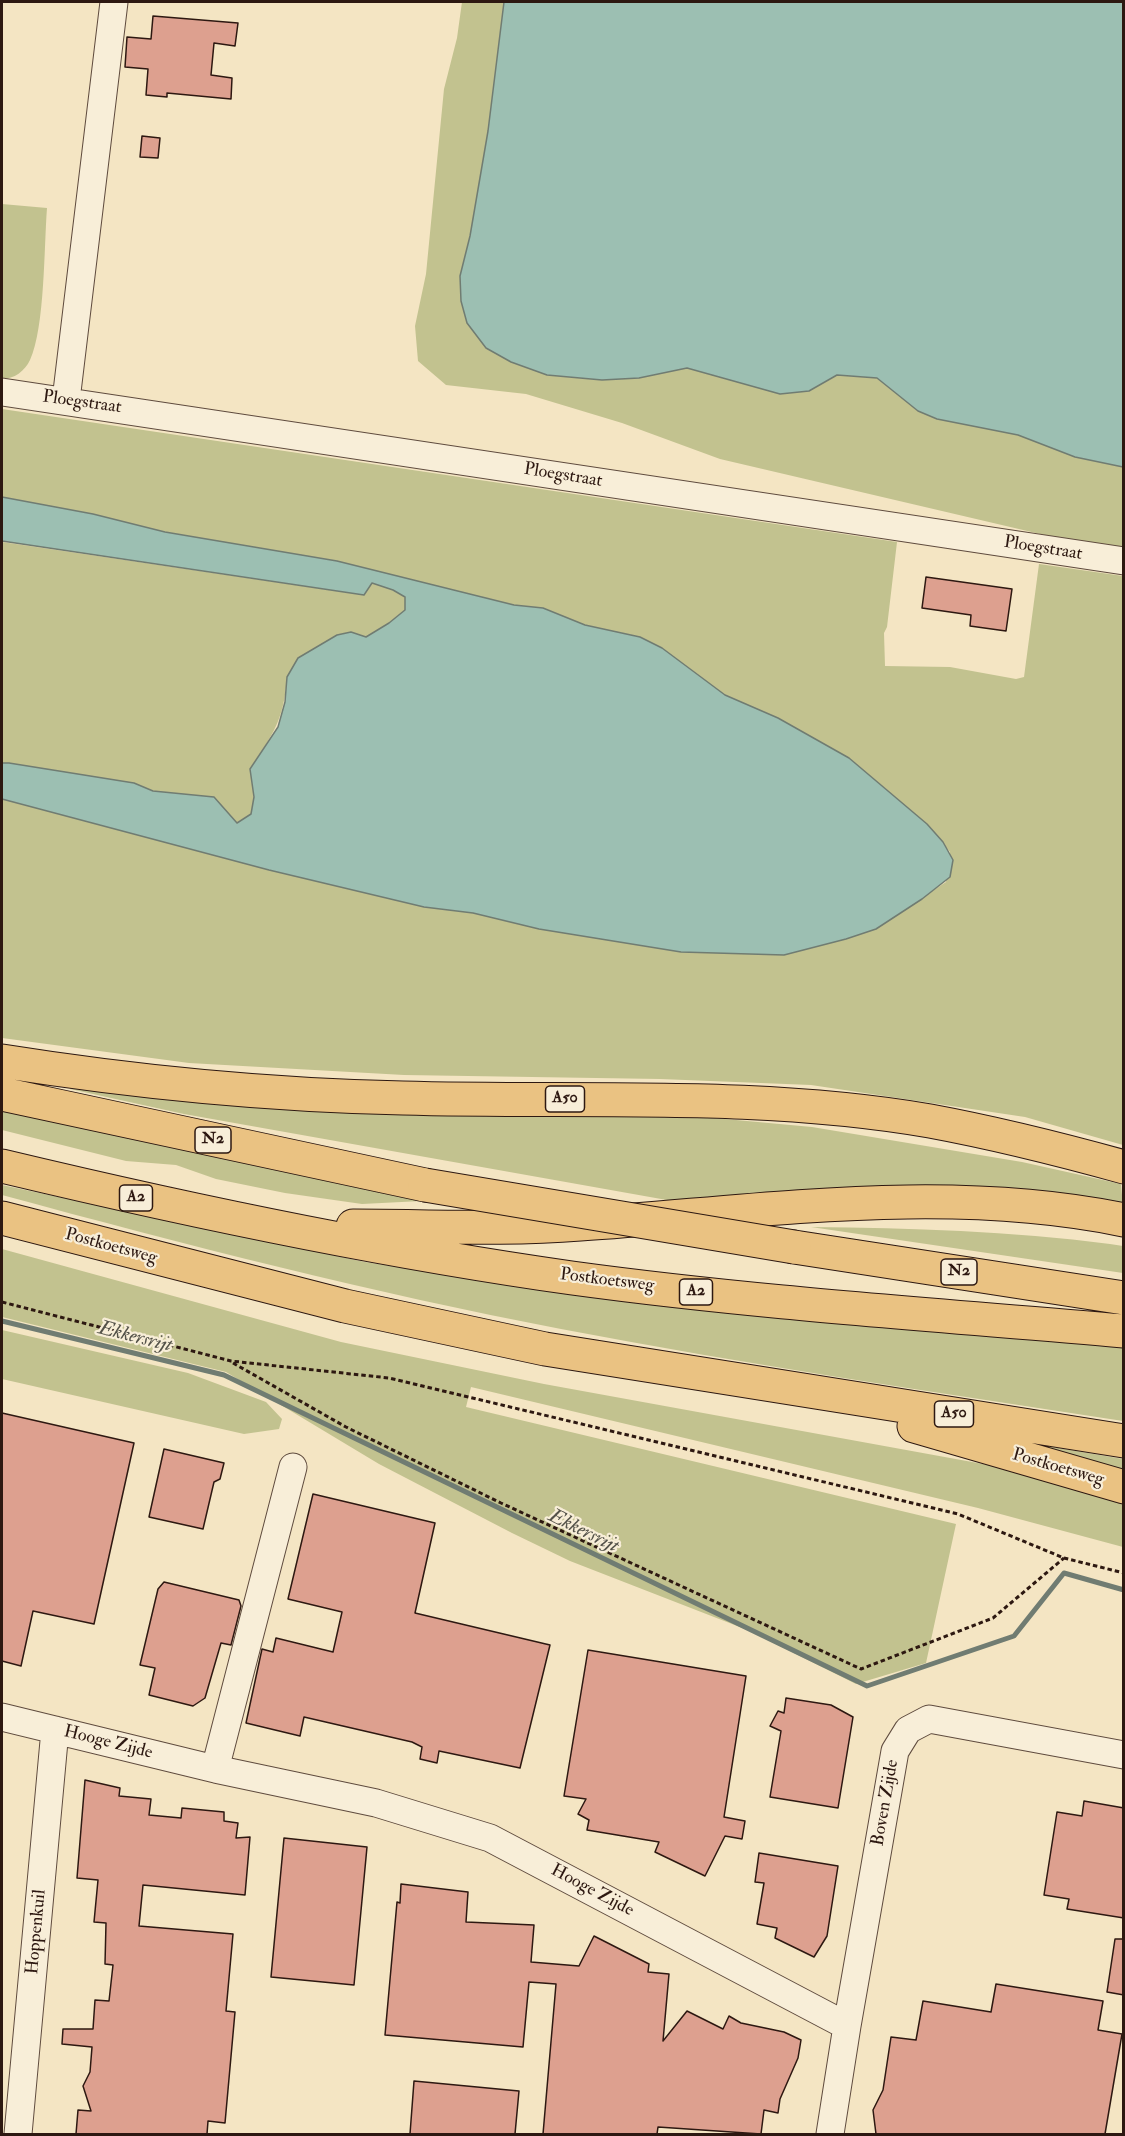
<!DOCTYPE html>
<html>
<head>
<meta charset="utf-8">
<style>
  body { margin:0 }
  #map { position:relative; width:1125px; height:2136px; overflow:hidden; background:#f4e5c3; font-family:"IM FELL Double Pica",serif }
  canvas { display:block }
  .frame { position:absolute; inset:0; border:3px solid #2d1811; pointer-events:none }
</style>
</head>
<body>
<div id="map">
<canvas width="1125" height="2136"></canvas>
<div class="frame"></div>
</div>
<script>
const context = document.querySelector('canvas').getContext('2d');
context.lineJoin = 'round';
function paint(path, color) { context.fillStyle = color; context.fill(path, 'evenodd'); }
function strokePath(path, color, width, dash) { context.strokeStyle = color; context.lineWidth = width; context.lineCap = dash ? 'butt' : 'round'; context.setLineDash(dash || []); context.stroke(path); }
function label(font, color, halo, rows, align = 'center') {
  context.font = font + ' "IM FELL Double Pica",serif'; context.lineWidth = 4.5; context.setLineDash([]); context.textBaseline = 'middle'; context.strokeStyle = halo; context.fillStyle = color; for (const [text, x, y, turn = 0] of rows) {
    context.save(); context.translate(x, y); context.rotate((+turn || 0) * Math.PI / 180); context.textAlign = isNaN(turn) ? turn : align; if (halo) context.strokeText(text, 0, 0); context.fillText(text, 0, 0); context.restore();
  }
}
paint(new Path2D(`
  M462 2H504L488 131 470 236 460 276 486 348 511 362 547 375 602 380 639 378 687 368 781 394 809 391 837 375 877 378 918 411 937 418 1018 435 1075 457 1123 467V547L1053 537 720 459 622 423 526 394 446 385 418 361 415 326 426 274 444 89 457 38Z
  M2 204 47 208C44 246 45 328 30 360 25 371 14 379 2 379Z
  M2 409 897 542 887 627 884 633 885 666 950 667 1016 679 1024 677 1039 564 1123 576V1145L1025 1117 811 1085 660 1079 404 1075 189 1063 2 1038V799L269 870 424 907 473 913 539 929 783 955 875 929 946 882 950 852 927 824 849 758 725 695 662 648 640 637 585 625 543 608 514 605 337 561 165 532 93 514 2 497Z
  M2 542 364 595 372 583 393 590 405 597V610L389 623 366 637 351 632 287 677C284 720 273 734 250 769L254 797 251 814 236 823 214 797 152 791 134 783 2 763Z
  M69 1084 660 1113 812 1127 1022 1162 1121 1184 1123 1206 678 1202 184 1114 70 1089Z
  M2 1109 441 1200 362 1204 285 1193 216 1179 176 1165 126 1161 2 1130Z
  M2 1185 365 1262 575 1294 1123 1345V1421C936 1392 748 1365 561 1329 373 1293 186 1245 2 1195Z
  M811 1227C912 1228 1010 1231 1110 1244L1123 1246V1273Z
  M2 1249 341 1342 544 1384 1049 1476 1123 1497V1547L978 1508 471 1387 466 1407 956 1524 926 1663 856 1684 750 1631 570 1561 512 1533 379 1464 226 1372 2 1317Z
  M2 1330 188 1373 266 1402 282 1419 279 1429 244 1434 2 1379Z
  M970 1433 1123 1459V1477Z`), '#c2c28f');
const water = new Path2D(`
  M504 2H1123V467L1075 457 1018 435 937 419 918 411 877 378 837 375 809 391 780 394 687 368 639 378 602 380 547 375 511 362 486 348 467 323 461 301 460 276 470 236 488 131Z
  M2 497 93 514 165 532 337 561 514 605 543 608 585 625 640 637 662 648 725 695 778 718 849 758 927 824 943 842 953 860 950 877 922 899 876 929 846 939 784 955 681 952 539 929 473 913 424 907 269 870 2 799V763H9L134 783 153 791 214 797 237 823 251 814 254 797 250 769 278 727 285 702 287 677 298 658 337 635 351 632 366 637 389 623 405 610V597L393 590 372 583 364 595 2 541Z`);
paint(water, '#9cbfb2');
strokePath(water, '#707c72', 1.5);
strokePath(new Path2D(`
  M2 1321 224 1375 867 1686 1014 1636 1064 1573 1124 1590`), '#707c72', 5);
const building = new Path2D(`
  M153 16 238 23 235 46 214 43 211 75 232 78 231 99 167 93V97L146 95 148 69 125 67 127 37 151 39Z
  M142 136 160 138 158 158 140 157Z
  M926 577 1012 589 1006 631 970 626 971 615 922 608Z
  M2 1413 134 1443 94 1624 33 1611 21 1666 2 1661Z
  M164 1449 224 1463 220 1479 214 1482 203 1529 149 1517Z
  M313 1494 435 1523 415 1613 550 1645 520 1768 439 1751 437 1763 420 1759 422 1747 412 1742 304 1717 300 1736 246 1723 262 1649 273 1652 276 1638 333 1652 342 1612 288 1599Z
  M164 1582 239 1600 241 1606 231 1645 221 1643 205 1698 193 1706 149 1695 155 1668 140 1665 158 1589Z
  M588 1650 746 1676 724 1817 745 1821 742 1839 725 1836 705 1876 655 1852 659 1842 587 1830 589 1820 578 1814 586 1799 564 1796Z
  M786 1698 831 1705 853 1717 838 1808 770 1797 781 1731 770 1726 778 1711 784 1713Z
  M85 1780 120 1788 119 1796 151 1799 149 1815 181 1818 182 1808 224 1812V1821L238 1823 236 1838 250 1837 245 1895 143 1885 139 1926 233 1934 226 2011 235 2012 225 2123 208 2121 207 2134H76L78 2110 91 2111 83 2086 90 2072 92 2047 62 2044 63 2029H93L95 2000 109 2001 113 1965 105 1964 106 1923 94 1922 98 1880 77 1878Z
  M1084 1801 1124 1808V1918L1067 1909 1069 1899 1044 1895 1057 1812 1082 1816Z
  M284 1838 367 1847 354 1985 271 1977Z
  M759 1853 838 1866 827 1936 814 1957 775 1938 777 1928 757 1924 764 1883 755 1882Z
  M401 1884 468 1892 466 1922 534 1925 531 1962 579 1966 594 1936 649 1964 648 1972 669 1974 663 2041 687 2011 723 2029 729 2016 741 2023 784 2032 801 2040 798 2058 780 2099 778 2113 764 2110 761 2134 658 2127 657 2134H543L556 1984 529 1982 523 2047 385 2035 397 1902 400 1903Z
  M1115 1939H1124V1995L1107 1992Z
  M996 1984 1103 2001 1098 2030 1122 2034 1105 2134H876L873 2110 883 2090 891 2037 916 2040 923 2001 991 2012Z
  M414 2081 519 2091 515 2134H410Z`);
paint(building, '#dda08f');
strokePath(building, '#2d1811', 1.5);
const minor = new Path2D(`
  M2 392 1124 561
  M66 400 114 2
  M2 1717 215 1769 376 1803 490 1838 847 2026 830 2134
  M215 1769 293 1467
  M847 2026 895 1751 908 1730 929 1719 1124 1755
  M18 2134 55 1730`);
const highway = new Path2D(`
  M2 1061C134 1082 268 1095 403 1098 578 1103 756 1091 930 1121 995 1133 1059 1149 1124 1167
  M2 1094 425 1185
  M2 1166C190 1211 380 1251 572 1278 755 1303 940 1315 1124 1331
  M2 1218 345 1306 545 1349 1124 1441
  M353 1226C429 1226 505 1230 580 1224 761 1212 943 1183 1124 1220
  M794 1247 1124 1298
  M914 1426 1124 1487`);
strokePath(minor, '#5f4b3e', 29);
strokePath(highway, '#2d1811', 35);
strokePath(new Path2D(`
  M2 1302 231 1361 389 1378 958 1514 1064 1558 1124 1573
  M233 1363 346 1427 501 1503 861 1669 993 1618 1064 1558`), '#2d1811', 3, [4.5, 3]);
strokePath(minor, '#f8eed8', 27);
strokePath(highway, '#eac282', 33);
const highwayBridge = new Path2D(`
  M425 1185 794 1247`);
strokePath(highwayBridge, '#2d1811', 35, []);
strokePath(highwayBridge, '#eac282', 33);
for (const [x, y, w] of [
  [565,1099,39],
  [213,1140,36],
  [136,1198,33],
  [959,1272,36],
  [696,1292,33],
  [954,1414,39]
]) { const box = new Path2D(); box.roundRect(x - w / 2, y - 13, w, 26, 4.5); context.fillStyle = '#f8eed8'; context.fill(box); strokePath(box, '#2d1811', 1.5); }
label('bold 16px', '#2d1811', null, [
  ["A50",565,1099],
  ["N2",213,1140],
  ["A2",136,1198],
  ["N2",959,1272],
  ["A2",696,1292],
  ["A50",954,1414]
]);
label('18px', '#2d1811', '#f8eed8', [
  ["Ploegstraat",82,403,8],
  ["Ploegstraat",563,476,9],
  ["Ploegstraat",1043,549,9],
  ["Postkoetsweg",111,1247,15],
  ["Postkoetsweg",607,1281,7],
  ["Postkoetsweg",1058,1468,16],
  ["Hooge Zijde",108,1743,14],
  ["Boven Zijde",886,1803,-80],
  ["Hooge Zijde",592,1891,28],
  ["Hoppenkuil",37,1932,-85]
]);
label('italic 20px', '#545249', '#f8eed8', [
  ["Ekkersrijt",135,1338,14],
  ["Ekkersrijt",583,1532,26]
]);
</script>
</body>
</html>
